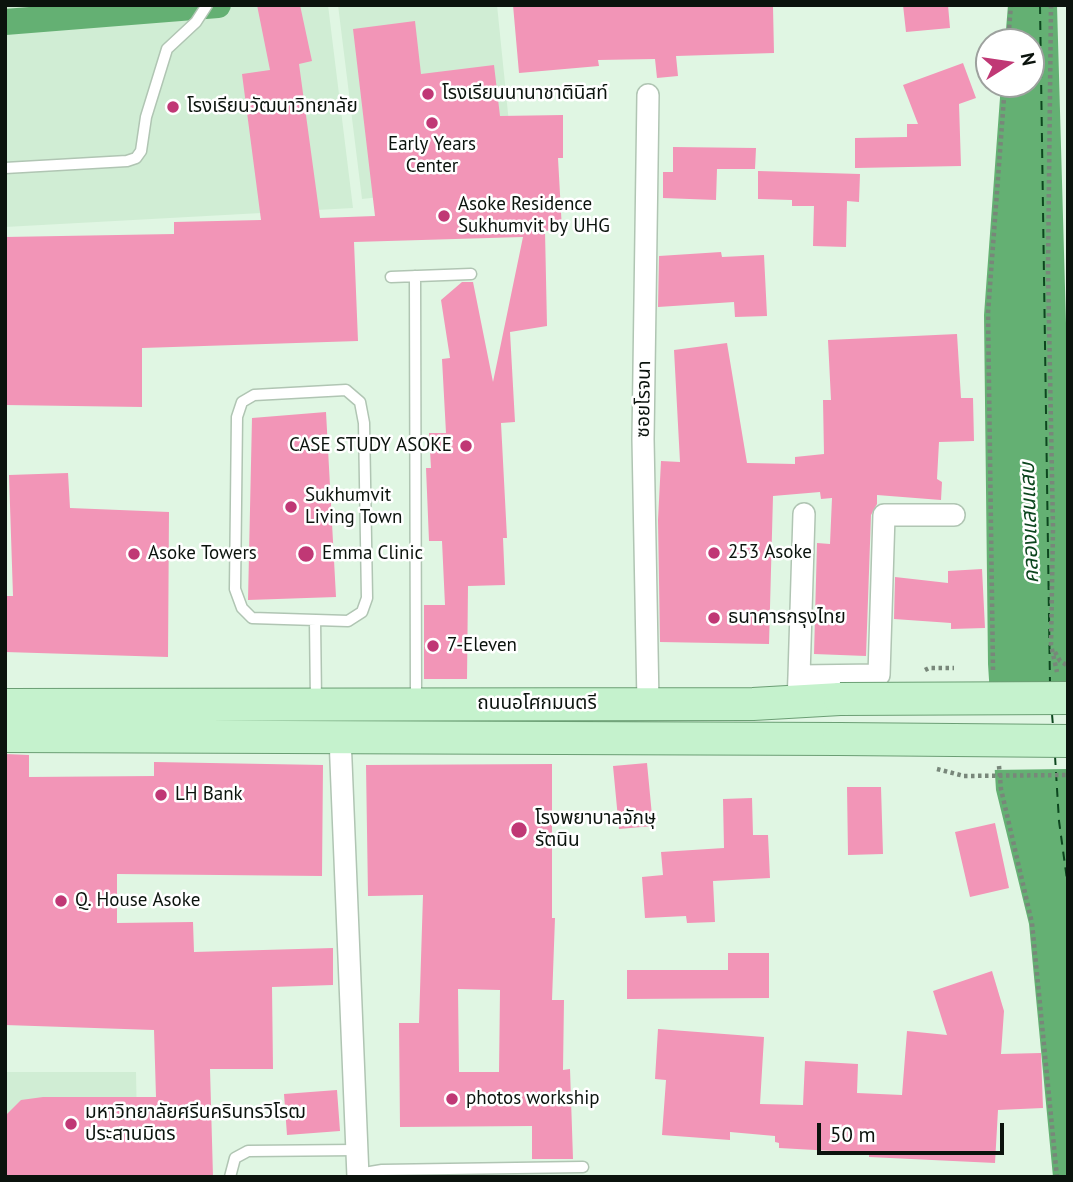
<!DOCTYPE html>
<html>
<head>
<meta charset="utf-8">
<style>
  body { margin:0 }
  #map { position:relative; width:1073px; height:1182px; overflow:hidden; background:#e0f6e3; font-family:"PT Sans",sans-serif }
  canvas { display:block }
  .frame { position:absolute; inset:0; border:7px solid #0b130d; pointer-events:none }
  .north { position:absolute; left:975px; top:28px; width:70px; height:70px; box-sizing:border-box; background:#fff; border:2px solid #9da19e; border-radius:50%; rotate:78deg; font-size:19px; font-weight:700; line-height:28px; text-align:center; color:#0b130d }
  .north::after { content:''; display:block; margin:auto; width:24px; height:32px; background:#c03875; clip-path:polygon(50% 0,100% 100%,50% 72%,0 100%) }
  .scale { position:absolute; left:817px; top:1123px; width:187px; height:32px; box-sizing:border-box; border:4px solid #0b130d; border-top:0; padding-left:9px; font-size:21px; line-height:24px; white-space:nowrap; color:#0b130d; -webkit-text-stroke:5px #fff; paint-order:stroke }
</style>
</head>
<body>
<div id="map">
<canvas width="1073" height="1182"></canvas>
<div class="frame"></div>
<div class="north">N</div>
<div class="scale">50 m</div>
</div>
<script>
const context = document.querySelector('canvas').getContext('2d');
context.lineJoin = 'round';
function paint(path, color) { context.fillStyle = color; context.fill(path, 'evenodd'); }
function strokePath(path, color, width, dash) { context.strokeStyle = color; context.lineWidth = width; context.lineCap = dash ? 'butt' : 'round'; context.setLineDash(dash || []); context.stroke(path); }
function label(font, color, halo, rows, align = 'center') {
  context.font = font + ' "PT Sans","Noto Sans Thai",sans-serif'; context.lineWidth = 5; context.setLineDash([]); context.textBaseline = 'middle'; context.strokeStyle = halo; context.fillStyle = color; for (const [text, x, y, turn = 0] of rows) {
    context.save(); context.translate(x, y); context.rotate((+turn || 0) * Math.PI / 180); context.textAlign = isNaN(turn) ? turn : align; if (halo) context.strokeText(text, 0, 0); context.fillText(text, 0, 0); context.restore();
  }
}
paint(new Path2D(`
  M5 5H328L353 208 5 227Z
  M338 5H497L515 182 362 199Z
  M5 1072H136L138 1177H5Z`), '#d0edd4');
paint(new Path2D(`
  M1008 5H1057L1068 394V1177H1053L1029 924 996 790 988 664 984 315 1001 84H1031V42H1005Z`), '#64b073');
paint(new Path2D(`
  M986 682H1068V769L990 770Z`), '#e0f6e3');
strokePath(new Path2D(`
  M5 22 218 5`), '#64b073', 26);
strokePath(new Path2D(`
  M1040 5 1050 684
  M1052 714 1053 726
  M1055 756 1059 821 1068 887`), '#0c461e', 2, [9, 7]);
paint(new Path2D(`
  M257 5H300L312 61 299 64 320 218 375 216 353 29 415 21 421 74 494 65 500 116 563 115V158H558L562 230 545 231 547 326 510 332 515 422 501 423 507 538H503L505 585 468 586 467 679H424V605H445L442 541H429L426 468H431L429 433H446L442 359 450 358 441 300 462 282H473L493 382 523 237 354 242 358 341 142 348V407L5 405V237L174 234V222L261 220 242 74 270 70Z
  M513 5 773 7 774 53 676 56 678 76 657 78 655 59 598 60 599 66 519 73Z
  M903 5H948L950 28 906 32Z
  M963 63 976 98 959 104 961 166 855 168V138L907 137V124H918L903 85Z
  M673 147 756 148 755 169H717L716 200 663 198V172H673Z
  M758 171 860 174 859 202 847 201 846 247 813 246 814 206H792V200L758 199Z
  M721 252 722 257 764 255 767 316 735 317 734 302 658 307 659 256Z
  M957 334 961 398H973L974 441 939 442 937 479 942 482 941 500 877 495V504L871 515 866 656 814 654 817 543 830 544 832 498 821 499 820 492 773 496 769 644 660 642 658 520 661 461 680 462 674 350 727 343 747 463 795 464V457L824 454 823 400H831L828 340Z
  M326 412 336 597 248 600 252 418Z
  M68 473 70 508 169 512 168 657 5 652V596H13L9 475Z
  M982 569 985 628 951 629V623L894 619 895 577 948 583V571Z
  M5 754 29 755V777L154 776V762L323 765 322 876 117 874V923L193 922 194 952 333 948V985L272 987 273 1069H210L213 1177H5V1116L21 1100 43 1097H156L154 1030 5 1025Z
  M647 763 653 826 619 829 613 766Z
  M552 764V918H555L552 1000H564L563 1070 570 1069 573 1159H532V1126L400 1127 399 1023H419L423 895 368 896 366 765ZM458 989 500 990 499 1072H459Z
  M847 787H881L883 854 848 855Z
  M752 798 753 835H768L770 878 713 881 715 922 687 923 686 916 645 918 642 877 663 875 661 852 724 848 723 799Z
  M995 823 1009 888 970 897 955 832Z
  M728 953H769V998L627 999V970H728Z
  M992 971 1004 1011 1001 1054 1041 1053 1043 1108 998 1110 995 1163 869 1157V1153L779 1148V1143L775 1142V1136L730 1132V1140L662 1135 666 1080 655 1079 658 1029 764 1037 760 1104 803 1105 805 1061 858 1064 857 1093 902 1095 907 1031 947 1035 933 991Z
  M337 1090 340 1131 287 1135 284 1094Z`), '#f295b7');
const service = new Path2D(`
  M5 168 127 161 136 158 141 151 146 117 167 49 196 22 207 5
  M415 276 416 702
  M391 277 471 274
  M346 390 360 402 364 423 367 598 362 612 348 621 252 618 242 608 235 589 237 417 242 402 254 395Z
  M315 620 316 702
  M358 1174 382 1170 583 1167
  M230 1177 235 1158 248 1151 357 1150`);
const minor = new Path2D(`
  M648 95 643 439 648 703
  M799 676 804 514
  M798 702 799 676 879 675 884 515H954
  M340 737 358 1177`);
const primary = new Path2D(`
  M5 705 753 704 840 699
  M5 736 839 739`);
strokePath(service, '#b0c5b3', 13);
strokePath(minor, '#b0c5b3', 24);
strokePath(primary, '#6b9e74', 34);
strokePath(new Path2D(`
  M1051 5 1048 270 1053 528 1051 645 1057 672
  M1008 42 1011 5
  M1055 652 1060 661 1068 666
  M925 670 929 668H954
  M993 670 988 313 1005 84
  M999 766 1001 789 1032 923 1057 1177
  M937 769 964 776`), '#78877a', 4.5, [3.5, 3.5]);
strokePath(service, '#fff', 10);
strokePath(minor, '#fff', 21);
strokePath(primary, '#c5f2cd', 32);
const primaryBridge = new Path2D(`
  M840 699 1068 698
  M839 739 1068 741`);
strokePath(primaryBridge, '#6b9e74', 34, []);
strokePath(new Path2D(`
  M964 776 1068 775`), '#78877a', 4.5, [3.5, 3.5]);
strokePath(primaryBridge, '#c5f2cd', 32);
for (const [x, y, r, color] of [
  [428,94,7,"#c03875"],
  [173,107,7,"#c03875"],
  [432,123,7,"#c03875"],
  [444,216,7,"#c03875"],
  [466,446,7,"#c03875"],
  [291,507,7,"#c03875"],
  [714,553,7,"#c03875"],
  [134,554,7,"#c03875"],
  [306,554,9,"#c03875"],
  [714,618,7,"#c03875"],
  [433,646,7,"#c03875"],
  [161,795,7,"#c03875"],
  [519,830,9,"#c03875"],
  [61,901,7,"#c03875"],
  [452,1099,7,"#c03875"],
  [71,1124,7,"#c03875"]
]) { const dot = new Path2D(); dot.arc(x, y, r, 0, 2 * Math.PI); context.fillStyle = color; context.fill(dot); strokePath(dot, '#fff', 2.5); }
label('19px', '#0b130d', '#fff', [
  ["โรงเรียนนานาชาตินิสท์",442,94],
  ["โรงเรียนวัฒนาวิทยาลัย",187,107],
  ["Early Years",432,145,"center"],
  ["Center",432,167,"center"],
  ["Asoke Residence",458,205],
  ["Sukhumvit by UHG",458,227],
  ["CASE STUDY ASOKE",452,446,"right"],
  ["Sukhumvit",305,496],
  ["Living Town",305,518],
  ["253 Asoke",728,553],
  ["Asoke Towers",148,554],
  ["Emma Clinic",322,554],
  ["ธนาคารกรุงไทย",728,618],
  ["7-Eleven",447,646],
  ["LH Bank",175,795],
  ["โรงพยาบาลจักษุ",535,819],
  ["รัตนิน",535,841],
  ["Q. House Asoke",75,901],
  ["photos workship",466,1099],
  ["มหาวิทยาลัยศรีนครินทรวิโรฒ",85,1113],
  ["ประสานมิตร",85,1135]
], 'left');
label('19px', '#0b130d', '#fff', [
  ["ซอยโรจนา",644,399,-89],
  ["ถนนอโศกมนตรี",537,704]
]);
label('italic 21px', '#0c461e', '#fff', [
  ["คลองแสนแสบ",1030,523,-92]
]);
</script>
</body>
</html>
